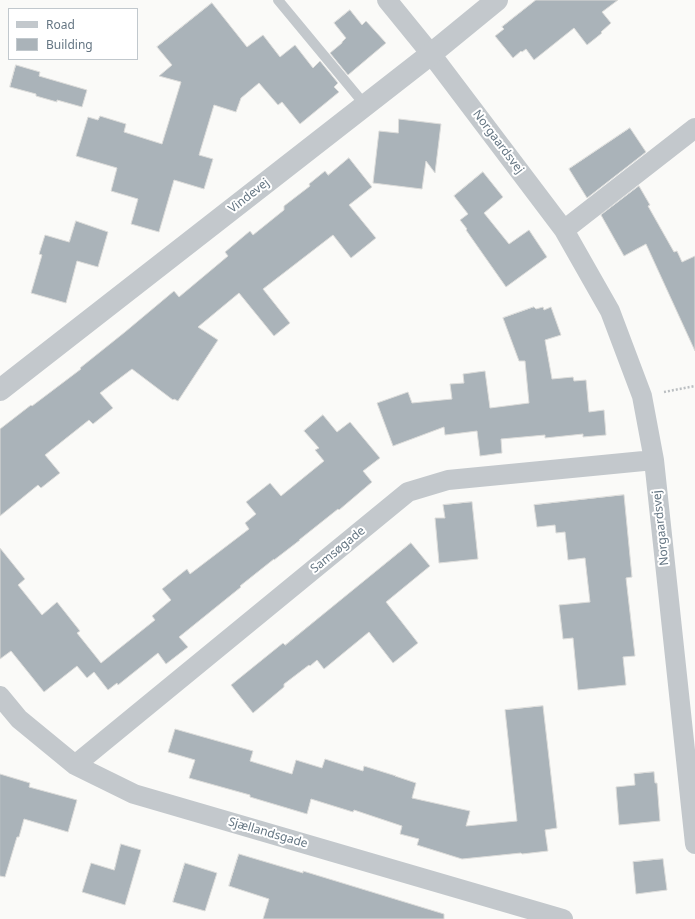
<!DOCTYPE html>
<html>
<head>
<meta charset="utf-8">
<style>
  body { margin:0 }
  #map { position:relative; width:695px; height:919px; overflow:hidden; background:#fafaf8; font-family:"Noto Sans",sans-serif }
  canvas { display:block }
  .legend { position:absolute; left:8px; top:8px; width:130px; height:52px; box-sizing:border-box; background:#fff; border:1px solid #c1c8cd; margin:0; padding:5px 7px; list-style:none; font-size:12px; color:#657683 }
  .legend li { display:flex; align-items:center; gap:8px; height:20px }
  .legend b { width:20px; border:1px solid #c1c8cd }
</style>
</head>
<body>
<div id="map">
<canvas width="695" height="919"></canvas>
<ul class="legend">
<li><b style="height:5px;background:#c3c8cc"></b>Road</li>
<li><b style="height:11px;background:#aab3b9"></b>Building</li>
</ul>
</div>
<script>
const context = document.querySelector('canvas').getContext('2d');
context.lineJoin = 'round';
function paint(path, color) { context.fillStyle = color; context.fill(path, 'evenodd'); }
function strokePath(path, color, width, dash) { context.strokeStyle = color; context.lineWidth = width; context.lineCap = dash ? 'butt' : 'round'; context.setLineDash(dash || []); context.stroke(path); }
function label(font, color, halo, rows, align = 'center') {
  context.font = font + ' "Noto Sans",sans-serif'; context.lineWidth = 4; context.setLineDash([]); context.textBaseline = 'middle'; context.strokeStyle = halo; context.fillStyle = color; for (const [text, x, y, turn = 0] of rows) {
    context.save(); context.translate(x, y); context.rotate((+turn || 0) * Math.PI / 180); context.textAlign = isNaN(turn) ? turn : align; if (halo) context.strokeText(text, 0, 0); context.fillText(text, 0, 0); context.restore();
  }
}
const building = new Path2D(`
  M536 0H618L602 12 611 23 601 32 602 33 587 45 574 28 534 60 526 49 522 52 521 51 513 58 495 36 504 29 502 27Z
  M212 3 247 47 263 35 280 57 295 45 313 68 320 61 338 83 334 87 339 92 300 124 282 102 278 105 259 83 241 98 236 112 214 105 199 155 213 159 204 189 174 180 159 232 131 224 138 199 111 191 117 168 76 156 88 117 98 120 100 116 126 124 124 132 162 144 181 82 159 76 172 65 157 47Z
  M350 10 362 25 366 21 386 43 348 75 330 53 342 43V42L346 38 334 23Z
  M16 65 40 72 39 76 87 90 82 107 57 100V102L36 96V94L10 87Z
  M399 119 441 124 435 173 426 161 422 189 373 183 379 131 398 133Z
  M630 128 646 152 587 198 569 169Z
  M349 158 372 187 349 205 376 238 351 258 333 235 263 289 290 323 274 336 239 293 198 327 218 340 178 401 174 399 173 400 132 369 100 393 113 408 93 424 89 420 45 455 60 473 41 488 38 485 0 516V429L31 405 32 406 81 369 80 368 125 332 174 291 179 297 228 256 225 252 250 231 253 235 284 210V206L310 186 309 184 325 171 328 175Z
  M483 172 503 197 484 213 509 244 529 230 547 257 506 287 466 230 467 229 460 220 468 214 454 196Z
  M639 186 650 205 648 206 674 252 677 251 682 262 695 256V351L646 244 624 256 601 215Z
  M76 221 108 232 98 267 77 261 66 303 31 293 42 255 39 254 45 235 69 242Z
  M534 307 536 309 543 307 544 310 551 307 561 335 545 340 552 379 573 377 574 381 586 380 589 412 604 410 606 435 583 437V434L545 438V435L501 439 502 453 480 456 477 431 445 435 444 427 393 446 377 403 408 392 412 403 452 399 450 384 464 383 463 374 485 371 490 408 529 403 525 361H519L503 318Z
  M323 415 337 432 350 422 380 458 363 471 372 482 339 510 338 509 299 540H300L274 560V559L240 586 241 587 179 637 188 647 166 664 158 653 118 685 117 683 108 690 94 672 87 678 77 666 44 692 11 651 0 659V548L25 579 18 585 42 615 57 602 80 631 77 633 101 663 155 620 152 616 171 600 162 589 187 569 190 574 249 529 245 523 256 514 246 502 270 483 281 496 324 461 315 450 319 448 304 431Z
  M624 495 632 577 626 578 635 656 623 657 626 685 578 690 573 638 563 639 559 605 590 602 585 558 568 560 565 532 556 533 555 525 537 527 534 505Z
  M472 502 478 559 439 563 435 518H445L443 505Z
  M411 543 430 566 386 602 418 643 393 663 369 632 324 669 317 660 310 666 309 665 284 684V687L253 713 231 685 283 643 285 645Z
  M543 706 557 828 545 830 548 851 522 854 521 853 462 859 417 845 419 839 400 834 402 826 354 810 353 812 311 799 307 814 250 797V795L189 778 195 760 168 752 175 729 253 751 250 761 292 774 296 760 322 768 325 759 363 771 364 766 396 776H395L416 783 412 798 470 811 466 826 517 821 505 710Z
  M654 772 655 783H657L660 821 619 825 616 787 635 785 634 774Z
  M0 774 30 783 29 787 77 800 68 832 24 819 19 837H17L5 877 0 876Z
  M121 844 141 850 125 905 82 892 91 863 114 870Z
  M239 854 303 873V871L444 914V919H263L269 899 229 886Z
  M663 859 667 890 636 894 633 862Z
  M185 863 217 873 205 911 173 902Z`);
paint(building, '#aab3b9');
strokePath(building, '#dcdcda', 1);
strokePath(new Path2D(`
  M664 392 695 386`), '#bbbfc2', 2.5, [2, 2]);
strokePath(new Path2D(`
  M278 0 365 105`), '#c3c8cc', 10);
strokePath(new Path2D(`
  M387 0 431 54 564 230 610 311 642 396 654 460 695 844
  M564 230 695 128
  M0 696 19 719 75 765 134 794 563 919
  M75 765 408 492 448 480 654 460`), '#c3c8cc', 20);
strokePath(new Path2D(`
  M0 390 431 54 497 0`), '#c3c8cc', 22);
label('12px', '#657683', '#fff', [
  ["Norgaardsvej",498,142,53],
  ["Vindevej",249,196,-38],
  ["Norgaardsvej",661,528,-96],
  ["Samsøgade",338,550,-39],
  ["Sjællandsgade",268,833,16]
]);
</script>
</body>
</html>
